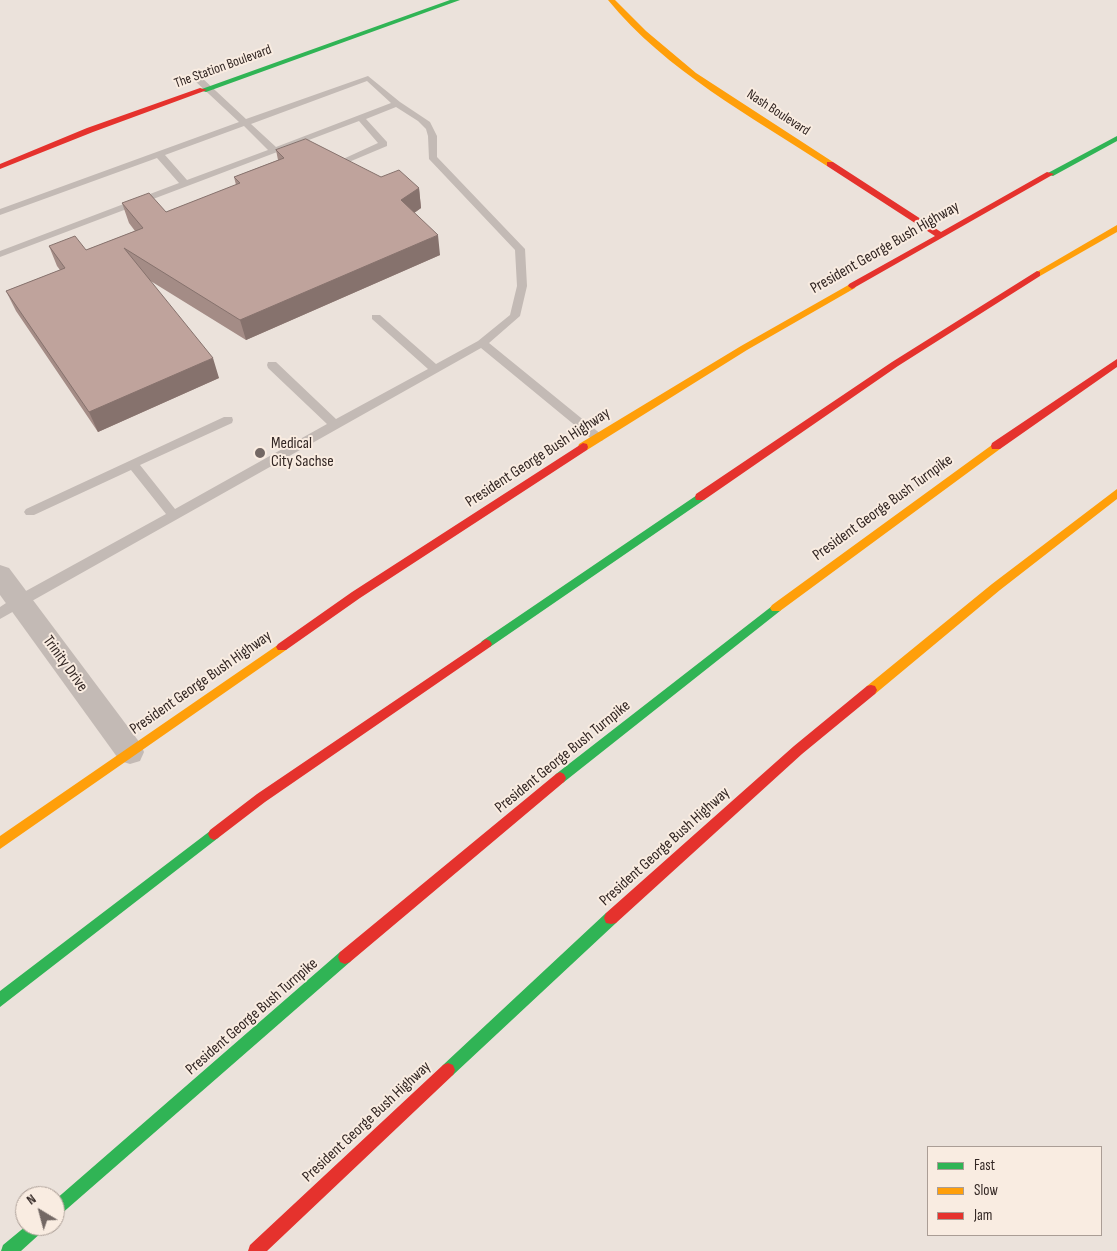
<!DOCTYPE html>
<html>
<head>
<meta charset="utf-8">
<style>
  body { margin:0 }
  #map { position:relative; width:1117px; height:1251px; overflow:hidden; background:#ebe2db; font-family:"Sofia Sans Condensed",sans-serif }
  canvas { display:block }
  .legend { position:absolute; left:927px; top:1146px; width:175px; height:90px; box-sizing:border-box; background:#f9ece1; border:1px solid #aa9d95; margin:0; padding:6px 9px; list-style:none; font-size:15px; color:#332724 }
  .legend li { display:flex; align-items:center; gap:10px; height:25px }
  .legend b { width:25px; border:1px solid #aa9d95 }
  .north { position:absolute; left:15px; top:1186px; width:50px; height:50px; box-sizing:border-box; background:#f9ece1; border:1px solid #aa9d95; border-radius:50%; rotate:323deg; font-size:14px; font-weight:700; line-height:20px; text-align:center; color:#332724 }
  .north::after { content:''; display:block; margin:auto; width:18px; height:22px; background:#736864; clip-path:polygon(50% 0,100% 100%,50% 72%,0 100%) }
</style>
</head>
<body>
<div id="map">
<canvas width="1117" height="1251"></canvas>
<ul class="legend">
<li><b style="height:6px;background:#30b455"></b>Fast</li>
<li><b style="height:6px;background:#ff9f0a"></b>Slow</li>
<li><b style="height:6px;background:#e5322d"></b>Jam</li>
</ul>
<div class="north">N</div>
</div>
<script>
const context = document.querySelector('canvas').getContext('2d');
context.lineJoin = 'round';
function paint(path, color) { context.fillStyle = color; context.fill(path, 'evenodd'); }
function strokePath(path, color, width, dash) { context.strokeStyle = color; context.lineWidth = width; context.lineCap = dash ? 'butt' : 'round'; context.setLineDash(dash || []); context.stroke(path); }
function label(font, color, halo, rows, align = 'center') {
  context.font = font + ' "Sofia Sans Condensed",sans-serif'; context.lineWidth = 4; context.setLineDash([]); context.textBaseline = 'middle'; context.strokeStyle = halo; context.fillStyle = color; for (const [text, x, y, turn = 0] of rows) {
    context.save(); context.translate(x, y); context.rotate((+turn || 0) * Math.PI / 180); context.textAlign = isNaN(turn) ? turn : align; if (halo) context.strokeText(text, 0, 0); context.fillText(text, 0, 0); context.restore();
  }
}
paint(new Path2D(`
  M368 76 400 102 430 122 437 136V157L525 249 527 286 520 316 489 343 602 435 604 438 602 441H594L481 348 0 619V607L15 597 166 514 131 470 34 515H26L24 512 26 509 224 417H232L233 420 232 423 140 465 175 509 327 424 268 368 267 365 268 362H276L336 419 428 369 372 319V315H380L436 364 478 341 510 315 517 286 515 250 429 159 428 136 426 129 418 121 396 107 366 119 387 142V146L337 167 334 168 330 165 378 143 359 121 0 257V251L179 183 157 158 0 215V209L239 122 195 81V77H201L246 119ZM367 81 391 103 276 147 251 124ZM244 126 268 150 187 180 165 155Z`), '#c3bab5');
paint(new Path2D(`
  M0 565 9 568 140 743 144 752 140 761 130 764 120 761 0 595Z`), '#c3bab5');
paint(new Path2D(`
  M450 0H460L206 92 199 90Z
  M1117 136V141L1053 176 1046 174Z
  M700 493 704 494 705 497 704 500 490 647H482L480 644 482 641Z
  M776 603 780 605 782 608 780 611 564 782 560 784 556 782 554 778 556 774Z
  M214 828 218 830 220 834 218 838 0 1007V991Z
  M611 912 616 913 618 918 616 923 453 1075 448 1077 443 1075 441 1070 443 1065 606 913Z
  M345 950 350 952 352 957 350 962 60 1215 55 1218V1200L340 952Z
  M26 1226H46L43 1231 21 1251H1L3 1245Z`), '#30b455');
paint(new Path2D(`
  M608 0H615L646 31 696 73 833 162V166H827C751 116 666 71 608 0Z
  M1117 225V232L1040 276H1034L1033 274Z
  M852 283 856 286 855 288 747 350 587 450H579L578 447 579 444 741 346Z
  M996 442 1001 446 1000 449 780 611H772L770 608 772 605Z
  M1117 489V499L1000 590 875 694 871 695 867 694 865 690 867 686 992 584Z
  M282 642 286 644 288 647 286 650 0 849V836Z`), '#ff9f0a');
paint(new Path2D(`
  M200 88 207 90 93 132 0 169V164L87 128Z
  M827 162H833L941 232 1047 172 1054 174 852 289 848 286 849 284 935 236 827 166Z
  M1037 271 1040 272V276L898 366 704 500H696L695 497 696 494 892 362Z
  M1117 359V367L1000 449H992L991 446 992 443Z
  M583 443 587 444 588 447 587 450 360 598 286 650H278L276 647 278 644 352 592Z
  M486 639 490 641 492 644 490 647 265 802 218 838 214 840 210 838 208 834 210 830 257 794Z
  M871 685 875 686 877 690 875 694 802 754 616 923 611 924 606 923 604 918 606 913 794 746 867 686Z
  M560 772 564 774 566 778 564 782 350 962 345 964 340 962 338 957 340 952 556 774Z
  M448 1063 453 1065 455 1070 453 1075 267 1251H248L250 1245 443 1065Z`), '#e5322d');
paint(new Path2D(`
  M276 150 381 177 419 188 421 208 414 213 440 255 246 340 149 280 219 378 98 432 16 311 6 291 60 270 57 266 49 246 86 250 135 231 129 223 122 203 166 212 236 185 234 177 278 160Z`), '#a48c86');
paint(new Path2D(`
  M419 188 421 208 403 221 401 200Z
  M438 235 440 255 246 340 240 320Z
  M213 358 219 378 98 432 89 412Z`), '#86726d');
const building = new Path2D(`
  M306 139 381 177 399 170 419 188 401 200 438 235 240 320 124 248 213 358 89 412 6 291 65 268 49 246 75 236 86 250 143 228 122 203 149 193 166 212 240 183 234 177 284 158 276 150Z`);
paint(building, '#bfa39c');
strokePath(building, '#86726d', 1);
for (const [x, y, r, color] of [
  [260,453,6,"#736864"]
]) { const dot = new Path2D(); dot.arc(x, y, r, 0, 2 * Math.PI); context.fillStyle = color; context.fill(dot); strokePath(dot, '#f9ece1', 2); }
label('14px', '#332724', '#f9ece1', [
  ["The Station Boulevard",223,67,-20],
  ["Nash Boulevard",778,113,33]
]);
label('16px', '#332724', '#f9ece1', [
  ["President George Bush Highway",885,248,-30],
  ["President George Bush Highway",538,458,-33],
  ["President George Bush Turnpike",883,508,-36],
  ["Trinity Drive",65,664,54],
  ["President George Bush Highway",201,683,-35],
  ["President George Bush Turnpike",563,757,-39],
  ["President George Bush Highway",665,847,-42],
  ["President George Bush Turnpike",252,1017,-41],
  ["President George Bush Highway",367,1122,-43]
]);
label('16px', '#332724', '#f9ece1', [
  ["Medical",271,444],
  ["City Sachse",271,462]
], 'left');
</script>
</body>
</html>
